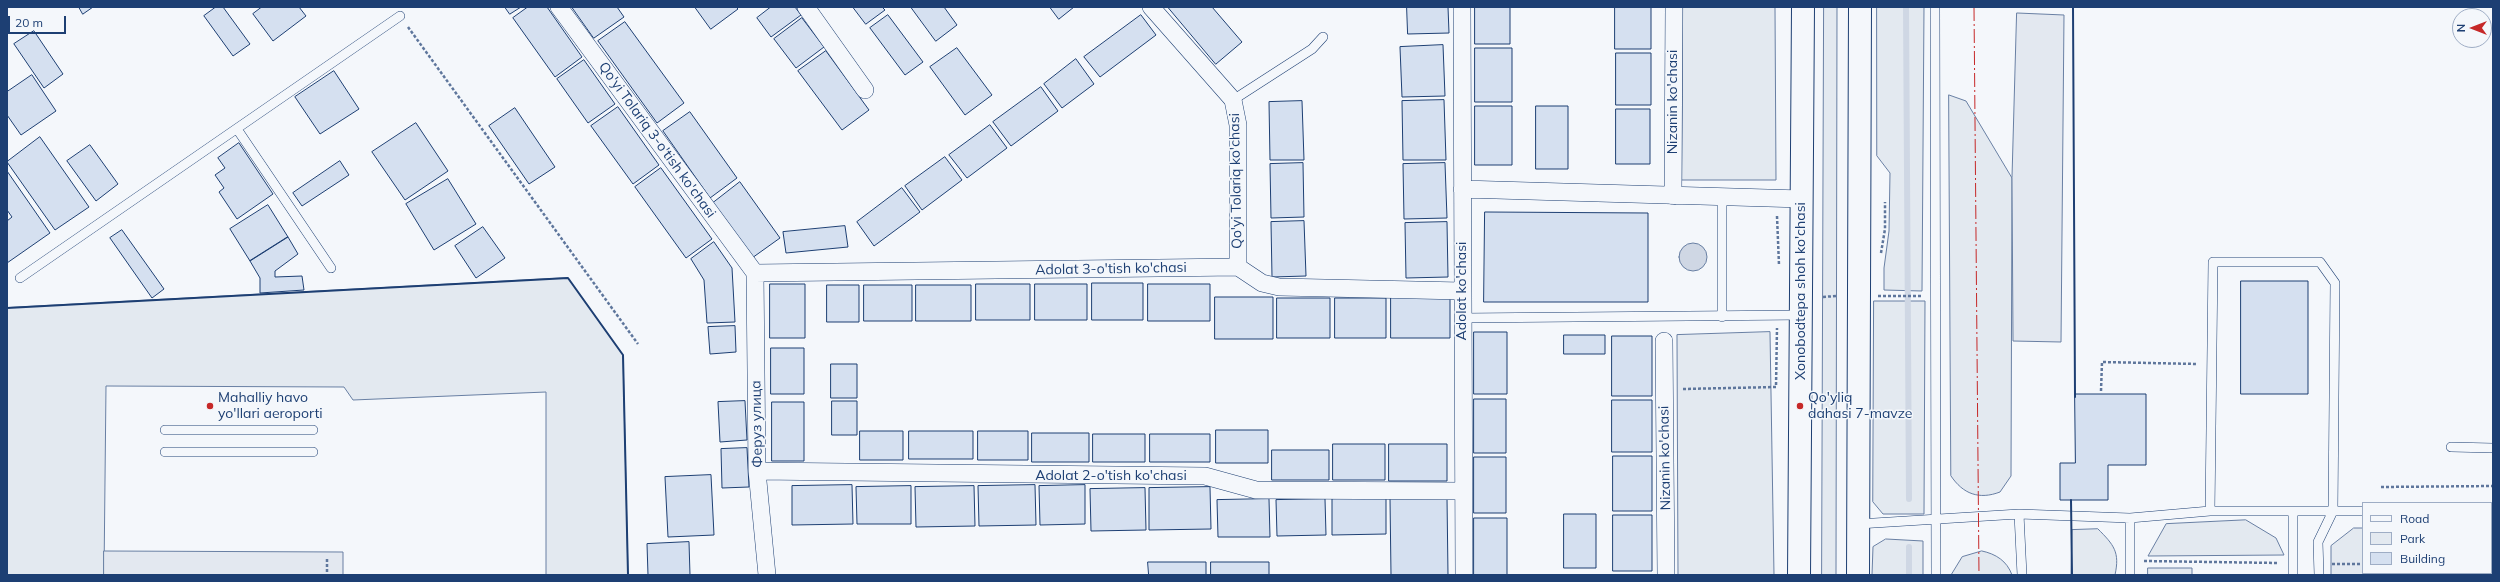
<!DOCTYPE html>
<html>
<head>
<meta charset="utf-8">
<style>
  body { margin:0 }
  #map { position:relative; width:2500px; height:582px; overflow:hidden; background:#f4f7fb; font-family:Mulish,sans-serif }
  canvas { display:block }
  .frame { position:absolute; inset:0; border:8px solid #1d3f73; pointer-events:none }
  .legend { position:absolute; left:2362px; top:502px; width:130px; height:72px; box-sizing:border-box; background:#f4f7fb; border:1px solid #9eadc5; margin:0; padding:5px 7px; list-style:none; font-size:12px; color:#1d3f73 }
  .legend li { display:flex; align-items:center; gap:8px; height:20px }
  .legend b { width:20px; border:1px solid #9eadc5 }
  .north { position:absolute; left:2452px; top:8px; width:40px; height:40px; box-sizing:border-box; background:#f4f7fb; border:1px solid #9eadc5; border-radius:50%; rotate:270deg; font-size:11px; font-weight:700; line-height:16px; text-align:center; color:#1d3f73 }
  .north::after { content:''; display:block; margin:auto; width:14px; height:18px; background:#c62828; clip-path:polygon(50% 0,100% 100%,50% 72%,0 100%) }
  .scale { position:absolute; left:8px; top:16px; width:58px; height:18px; box-sizing:border-box; border:2px solid #1d3f73; border-top:0; padding-left:5px; font-size:12px; line-height:14px; white-space:nowrap; color:#1d3f73; -webkit-text-stroke:3px #f4f7fb; paint-order:stroke }
</style>
</head>
<body>
<div id="map">
<canvas width="2500" height="582"></canvas>
<div class="frame"></div>
<ul class="legend">
<li><b style="height:5px;background:#f4f7fb"></b>Road</li>
<li><b style="height:11px;background:#e3e9f0"></b>Park</li>
<li><b style="height:11px;background:#d5e0f0"></b>Building</li>
</ul>
<div class="north">N</div>
<div class="scale">20 m</div>
</div>
<script>
const context = document.querySelector('canvas').getContext('2d');
context.lineJoin = 'round';
function paint(path, color) { context.fillStyle = color; context.fill(path, 'evenodd'); }
function strokePath(path, color, width, dash) { context.strokeStyle = color; context.lineWidth = width; context.lineCap = dash ? 'butt' : 'round'; context.setLineDash(dash || []); context.stroke(path); }
function label(font, color, halo, rows, align = 'center') {
  context.font = font + ' Mulish,sans-serif'; context.lineWidth = 3; context.setLineDash([]); context.textBaseline = 'middle'; context.strokeStyle = halo; context.fillStyle = color; for (const [text, x, y, turn = 0] of rows) {
    context.save(); context.translate(x, y); context.rotate((+turn || 0) * Math.PI / 180); context.textAlign = isNaN(turn) ? turn : align; if (halo) context.strokeText(text, 0, 0); context.fillText(text, 0, 0); context.restore();
  }
}
const green = new Path2D(`
  M1683 7H1775L1776 180H1682Z
  M1824 7H1837L1836 575H1822Z
  M1877 7H1924L1922 291 1884 290V268L1889 231 1890 173 1877 156Z
  M1949 95 1966 101 2012 178 2011 476 2000 492C1979 500 1963 494 1951 476Z
  M568 278 623 355 628 575H546V392L353 400 344 387 106 386 104 575H7V308Z
  M1874 301H1925L1924 514H1883L1873 502Z
  M1770 332 1774 575H1678L1677 335Z
  M2246 520 2276 538 2284 555 2148 556 2166 524Z
  M2354 528H2363V573H2454V575H2331V546Z
  M2098 529C2114 545 2120 552 2115 575H2071L2072 530Z
  M1886 539 1923 541V575H1872L1873 547Z
  M1982 551C1996 554 2007 561 2012 575H1951L1962 557Z
  M2148 568H2192V575H2148Z`);
paint(green, '#e3e9f0');
strokePath(green, '#687fa3', 1);
const parking = new Path2D(`
  M2017 13 2064 15 2061 342 2013 341 2012 178Z
  M104 551 343 552V575H104Z`);
paint(parking, '#e3e8f0');
strokePath(parking, '#687fa3', 1);
const water = new Path2D(`
  M1679 257a14 14 0 1 1 28 0a14 14 0 1 1-28 0Z`);
paint(water, '#cfd7e4');
strokePath(water, '#687fa3', 1);
strokePath(new Path2D(`
  M1906 7 1909 499
  M1909 547V575`), '#cfd7e4', 6);
const building = new Path2D(`
  M79 7H93L83 14Z
  M216 7H223L250 44 233 56 204 16Z
  M262 7H299L306 16 273 41 253 14Z
  M505 7H521L510 14Z
  M528 7H547L582 57 555 77 513 18Z
  M572 7H617L624 17 594 38Z
  M695 7H736L738 9 711 29Z
  M771 7H795L801 15 771 37 757 18Z
  M853 7H882L885 10 866 24Z
  M911 7H944L957 25 936 41Z
  M1050 7H1074L1059 19Z
  M1168 7H1212L1242 42 1216 64Z
  M1407 7H1448L1449 33 1408 34Z
  M1475 7H1510V44H1475Z
  M1615 7H1651V49H1615Z
  M888 15 923 62 905 75 870 28Z
  M1141 15 1156 35 1100 77 1084 57Z
  M802 18 824 47 796 68 774 39Z
  M625 22 684 103 657 123 598 41Z
  M34 31 63 74 44 88 14 44Z
  M1443 45 1445 96 1402 97 1400 47Z
  M957 48 992 95 965 115 930 67Z
  M1475 48H1512V102H1475Z
  M826 51 869 110 842 130 798 71Z
  M1616 53H1651V105H1616Z
  M1076 59 1094 84 1062 108 1044 84Z
  M584 60 615 104 588 123 557 79Z
  M334 71 359 109 320 134 295 97Z
  M32 75 56 111 21 135 7 115V92Z
  M1041 87 1058 111 1011 146 993 122Z
  M1444 100 1446 160H1403L1402 101Z
  M1302 101 1304 160H1270L1269 102Z
  M1475 106H1512V165H1475Z
  M1536 106H1568V169H1536Z
  M618 107 659 165 633 184 591 126Z
  M515 108 555 167 529 184 489 126Z
  M1616 109H1650V164H1616Z
  M690 112 737 178 710 198 663 131Z
  M416 123 448 171 405 200 372 152Z
  M990 125 1007 148 967 178 949 155Z
  M40 137 89 207 55 230 7 162Z
  M239 143 273 194 237 219 219 192 224 188 215 175 225 168 218 158Z
  M90 145 118 184 96 201 67 161Z
  M945 157 962 180 922 210 905 186Z
  M340 161 349 175 302 206 293 193Z
  M1303 163 1304 217 1271 218 1270 164Z
  M1445 163 1447 218 1404 219 1403 164Z
  M661 168 712 239 686 258 635 187Z
  M7 171 50 233 7 263V221L12 217 7 210Z
  M448 179 476 224 434 250 406 204Z
  M740 182 780 238 752 258 713 203Z
  M902 188 920 212 874 246 857 222Z
  M268 205 288 237 250 261 230 229Z
  M1485 212 1648 213V302H1484Z
  M1304 221 1306 276 1272 277 1271 222Z
  M1447 222 1448 277 1406 278 1405 223Z
  M845 226 848 247 786 253 783 232Z
  M483 227 505 258 476 278 455 246Z
  M122 230 164 289 152 298 110 238Z
  M288 237 298 254 275 271V277L302 276 304 290 260 293V278L250 261Z
  M714 242 732 268 735 322 707 323 704 280 691 259Z
  M2241 281H2308V394H2241Z
  M1092 283H1143V320H1092Z
  M770 284H805V338H770Z
  M976 284H1030V320H976Z
  M1035 284H1087V320H1035Z
  M1148 284H1210V321H1148Z
  M827 285H859V322H827Z
  M864 285H912V321H864Z
  M916 285H971V321H916Z
  M1215 297H1273V339H1215Z
  M1391 297H1450V338H1391Z
  M1277 298H1330V338H1277Z
  M1335 298H1386V338H1335Z
  M735 326 736 352 710 354 708 327Z
  M1474 332H1507V394H1474Z
  M1564 335H1605V354H1564Z
  M1612 336H1652V396H1612Z
  M771 348H804V394H771Z
  M831 364H857V398H831Z
  M2075 394H2146V465H2108V500H2060V463H2075Z
  M1474 399H1506V453H1474Z
  M1612 400H1652V452H1612Z
  M745 401 747 440 720 442 718 402Z
  M832 401H857V435H832Z
  M772 402H804V461H772Z
  M1216 430H1268V463H1216Z
  M860 431H903V460H860Z
  M909 431H973V459H909Z
  M978 431H1028V460H978Z
  M1032 433H1089V462H1032Z
  M1093 434H1145V462H1093Z
  M1150 434H1210V462H1150Z
  M1333 444H1385V480H1333Z
  M1389 444H1447V481H1389Z
  M747 448 749 487 722 488 721 449Z
  M1272 450H1329V480H1272Z
  M1613 456H1652V511H1613Z
  M1474 457H1506V513H1474Z
  M711 475 714 535 668 537 665 477Z
  M852 485 853 524 792 525V486Z
  M1035 485 1036 525 979 526 978 486Z
  M1085 485V524L1040 525 1039 486Z
  M911 486V524H857L856 487Z
  M974 486 975 526 916 527 915 487Z
  M1210 487 1211 529 1149 530V488Z
  M1145 488 1146 530 1091 531 1090 489Z
  M1447 497 1448 575H1391L1390 498Z
  M1386 498V534L1332 535V499Z
  M1269 499 1270 537H1218L1217 500Z
  M1325 499 1326 535 1277 536 1276 500Z
  M1564 514H1596V568H1564Z
  M1613 515H1652V571H1613Z
  M1474 518H1507V575H1474Z
  M689 542 690 575H648L647 544Z
  M1148 562H1206V575H1149Z
  M1211 562H1269V575H1211Z`);
paint(building, '#d5e0f0');
strokePath(building, '#1d3f73', 1);
const lane = new Path2D(`
  M1935 7 1936 575
  M1233 100 1312 49 1323 37
  M237 129 331 268
  M1722 197V317
  M20 278 400 16
  M1462 318 1801 315
  M165 430H313
  M2451 447 2493 448
  M165 452H313
  M2210 511 2213 262H2320L2335 283 2333 511 2318 542 2319 575
  M2293 511V575
  M2491 512H2493
  M2019 514 2022 575
  M2130 518V575
  M1858 524 2019 514 2130 518 2210 511H2363
  M2470 573V575`);
const street = new Path2D(`
  M559 7 755 273
  M806 7 865 90
  M1151 7 1233 100 1238 125V267
  M1462 7 1464 575
  M1462 189 1802 199
  M1673 196 1674 7
  M755 273 1238 267 1262 283 1279 287 1462 291
  M755 273 757 471 767 575
  M1664 341 1666 575
  M757 471 1205 476 1256 490 1462 491`);
const highway = new Path2D(`
  M1799 575 1803 7
  M1858 575 1860 7`);
strokePath(lane, '#1d3f73', 10);
strokePath(street, '#1d3f73', 18);
strokePath(highway, '#1d3f73', 24);
strokePath(new Path2D(`
  M408 27 638 344
  M1777 216 1779 265
  M1881 253 1885 229V202
  M1878 296H1921
  M1823 297 1836 296
  M1683 389 1776 387 1777 328
  M2101 391 2102 362 2197 364
  M2381 487 2493 486
  M327 559V575
  M2144 561 2279 563
  M2332 564H2363
  M2491 566H2493`), '#5e769c', 2.5, [3, 2]);
strokePath(lane, '#f4f7fb', 9);
strokePath(street, '#f4f7fb', 17);
strokePath(highway, '#f4f7fb', 22);
strokePath(new Path2D(`
  M2073 7 2075 397
  M7 308 568 278 623 355 628 575
  M2071 500 2072 575`), '#1d3f73', 2);
strokePath(new Path2D(`
  M1974 7 1979 575`), '#c62828', 1, [14, 3, 2, 3]);
for (const [x, y, r, color] of [
  [210,406,4,"#c62828"],
  [1800,406,4,"#c62828"]
]) { const dot = new Path2D(); dot.arc(x, y, r, 0, 2 * Math.PI); context.fillStyle = color; context.fill(dot); strokePath(dot, '#f4f7fb', 1.5); }
label('14px', '#1d3f73', '#f4f7fb', [
  ["Nizanin ko'chasi",1673,102,-90],
  ["Qo'yi Tolariq 3-o'tish ko'chasi",657,140,54],
  ["Qo'yi Tolariq ko'chasi",1236,181,-91],
  ["Adolat 3-o'tish ko'chasi",1111,269,-1],
  ["Adolat ko'chasi",1462,291,-90],
  ["Xonobodtepa shoh ko'chasi",1801,291,-90],
  ["Феруз улица",757,424,-91],
  ["Nizanin ko'chasi",1665,458,-91],
  ["Adolat 2-o'tish ko'chasi",1111,476]
]);
label('14px', '#1d3f73', '#f4f7fb', [
  ["Mahalliy havo",218,398],
  ["yo'llari aeroporti",218,414],
  ["Qo'yliq",1808,398],
  ["dahasi 7-mavze",1808,414]
], 'left');
</script>
</body>
</html>
